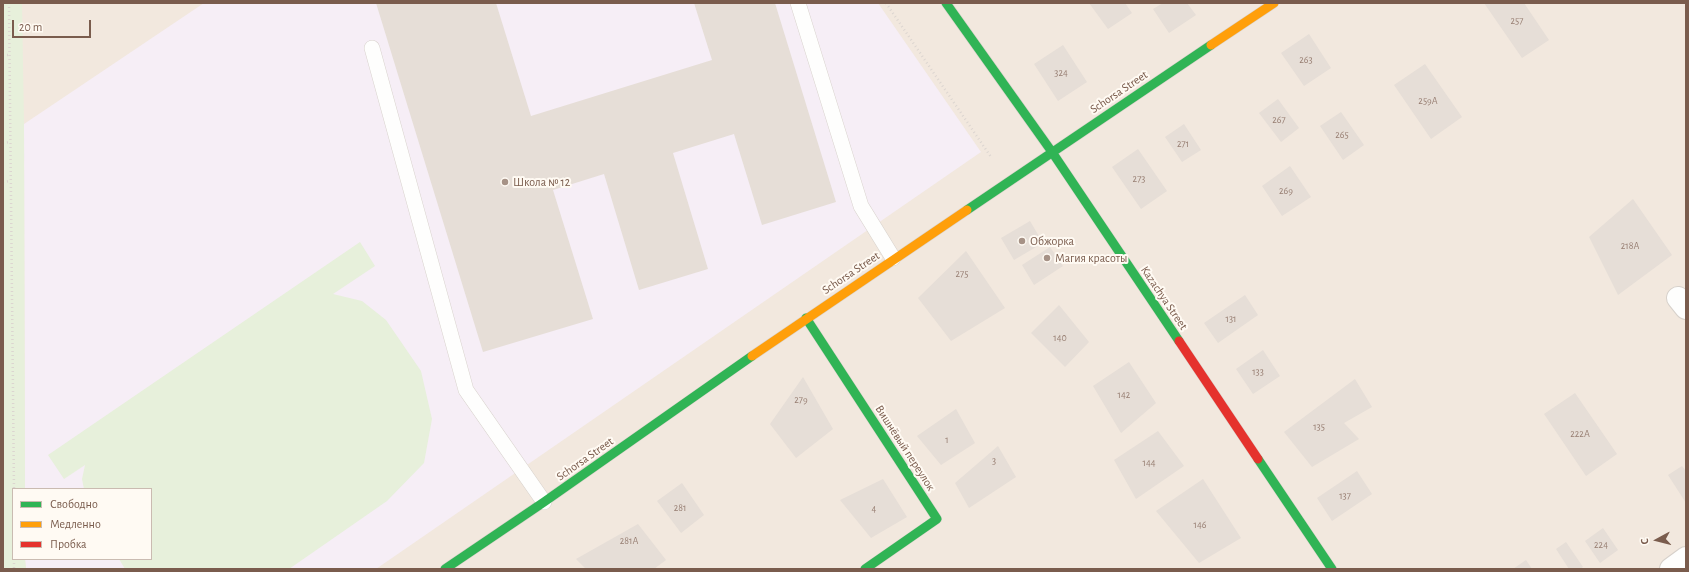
<!DOCTYPE html>
<html>
<head>
<meta charset="utf-8">
<style>
  body { margin:0 }
  #map { position:relative; width:1689px; height:572px; overflow:hidden; background:#f9f5f0; font-family:"Alegreya Sans",sans-serif }
  canvas { display:block }
  .frame { position:absolute; inset:0; border:4px solid #7a5c4d; pointer-events:none }
  .legend { position:absolute; left:12px; top:488px; width:140px; height:72px; box-sizing:border-box; background:#fffaf3; border:1px solid #cabbb1; margin:0; padding:5px 7px; list-style:none; font-size:12px; color:#7a5c4d }
  .legend li { display:flex; align-items:center; gap:8px; height:20px }
  .legend b { width:20px; border:1px solid #cabbb1 }
  .north { position:absolute; left:1637px; top:520px; width:40px; height:40px; -webkit-text-stroke:3px #fffaf3; paint-order:stroke; rotate:263deg; font-size:11px; font-weight:700; line-height:16px; text-align:center; color:#7a5c4d }
  .north::after { content:''; display:block; margin:auto; width:14px; height:18px; background:#7a5c4d; clip-path:polygon(50% 0,100% 100%,50% 72%,0 100%) }
  .scale { position:absolute; left:12px; top:20px; width:79px; height:18px; box-sizing:border-box; border:2px solid #7a5c4d; border-top:0; padding-left:5px; font-size:12px; line-height:14px; white-space:nowrap; color:#7a5c4d; -webkit-text-stroke:3px #fffaf3; paint-order:stroke }
</style>
</head>
<body>
<div id="map">
<canvas width="1689" height="572"></canvas>
<div class="frame"></div>
<ul class="legend">
<li><b style="height:5px;background:#30b455"></b>Свободно</li>
<li><b style="height:5px;background:#ff9f0a"></b>Медленно</li>
<li><b style="height:5px;background:#e5322d"></b>Пробка</li>
</ul>
<div class="north">С</div>
<div class="scale">20 m</div>
</div>
<script>
const context = document.querySelector('canvas').getContext('2d');
context.lineJoin = 'round';
function paint(path, color) { context.fillStyle = color; context.fill(path, 'evenodd'); }
function strokePath(path, color, width, dash) { context.strokeStyle = color; context.lineWidth = width; context.lineCap = dash ? 'butt' : 'round'; context.setLineDash(dash || []); context.stroke(path); }
function label(font, color, halo, rows, align = 'center') {
  context.font = font + ' "Alegreya Sans",sans-serif'; context.lineWidth = 4; context.setLineDash([]); context.textBaseline = 'middle'; context.strokeStyle = halo; context.fillStyle = color; for (const [text, x, y, turn = 0] of rows) {
    context.save(); context.translate(x, y); context.rotate((+turn || 0) * Math.PI / 180); context.textAlign = isNaN(turn) ? turn : align; if (halo) context.strokeText(text, 0, 0); context.fillText(text, 0, 0); context.restore();
  }
}
paint(new Path2D(`
  M3 3H1686V569H3ZM13 489H151V559H13Z`), '#f2e8de');
paint(new Path2D(`
  M204 3H878L981 152 376 569H26L25 559H151V489H25L24 124Z`), '#f6eef6');
paint(new Path2D(`
  M3 3H22L24 124 25 489H13V559H25L26 569H3Z
  M360 242 375 266 333 294 362 301 386 320 421 371 432 419 424 463 387 501 289 569H125L119 559H151V489H84L82 479 85 465 64 479 48 455Z`), '#e7f0db');
paint(new Path2D(`
  M376 3H496L531 116 712 60 694 3H775L836 202 762 225 734 134 673 153 708 269 639 290 604 174 553 190 593 319 483 352Z
  M1089 3H1125L1132 13 1108 29Z
  M1163 3H1187L1196 15 1169 33 1153 9Z
  M1484 3H1524L1549 40 1522 58Z
  M1309 34 1331 68 1304 86 1281 53Z
  M1063 45 1087 82 1058 101 1034 64Z
  M1425 64 1462 117 1431 139 1394 85Z
  M1278 99 1299 128 1281 142 1259 113Z
  M1341 112 1364 145 1343 160 1320 126Z
  M1184 124 1201 150 1182 162 1165 137Z
  M1138 149 1167 191 1141 209 1112 167Z
  M1290 166 1311 197 1282 216 1262 186Z
  M1633 199 1672 255 1618 295 1589 237Z
  M1030 221 1043 243 1014 260 1001 238Z
  M1050 247 1063 266 1034 285 1022 265Z
  M966 251 1005 308 951 341 918 298Z
  M1245 295 1258 315 1218 343 1204 323Z
  M1059 305 1089 342 1065 367 1031 333Z
  M1263 350 1280 376 1253 394 1236 369Z
  M1129 362 1156 403 1121 433 1093 386Z
  M803 377 833 429 796 458 770 424Z
  M1355 379 1372 407 1344 423 1359 439 1312 467 1284 432Z
  M1575 393 1617 454 1586 476 1544 414Z
  M956 409 975 443 941 465 917 436Z
  M1158 431 1184 466 1136 499 1114 460Z
  M998 446 1016 477 969 508 955 483Z
  M1682 466 1686 471V503L1668 475Z
  M1357 471 1372 494 1332 521 1317 498Z
  M883 479 907 517 871 538 840 500Z
  M1203 479 1241 538 1199 563 1156 511Z
  M682 483 704 515 681 533 657 501Z
  M638 524 666 560 654 569H586L576 559Z
  M1603 528 1618 550 1600 563 1585 541Z
  M1566 542 1583 567 1580 569H1569L1556 549Z
  M1526 560 1532 569H1513Z`), '#e6ded7');
const lane = new Path2D(`
  M798 3 861 206 893 258
  M372 48 466 390 544 502`);
const street = new Path2D(`
  M1678 298 1686 308
  M1671 569 1686 558`);
const fast = new Path2D(`
  M946 3 1052 152 1179 341
  M967 210 1211 45
  M806 318 937 519 865 569
  M1258 459 1332 569
  M445 569 544 502 752 356`);
const slow = new Path2D(`
  M1211 45 1274 3
  M752 356 967 210`);
const jam = new Path2D(`
  M1179 341 1258 459`);
strokePath(lane, '#d7d1cb', 16);
strokePath(street, '#d7d1cb', 24);
strokePath(fast, '#d9d2cb', 10);
strokePath(slow, '#d9d2cb', 10);
strokePath(jam, '#d9d2cb', 10);
strokePath(new Path2D(`
  M9 3 14 489
  M886 3 991 157
  M3 55H9
  M3 143 10 142
  M3 182 10 181
  M14 559V569`), '#dcd5d0', 2.5, [1, 3]);
strokePath(lane, '#fefefd', 15);
strokePath(street, '#fefefd', 22);
strokePath(fast, '#30b455', 9);
strokePath(slow, '#ff9f0a', 9);
strokePath(jam, '#e5322d', 9);
for (const [x, y, r, color] of [
  [505,182,4,"#a69286"],
  [1022,241,4,"#a69286"],
  [1047,258,4,"#a69286"]
]) { const dot = new Path2D(); dot.arc(x, y, r, 0, 2 * Math.PI); context.fillStyle = color; context.fill(dot); strokePath(dot, '#fffaf3', 1.5); }
label('10px', '#977e72', null, [
  ["257",1517,21],
  ["263",1306,60],
  ["324",1061,73],
  ["259А",1428,101],
  ["267",1279,120],
  ["265",1342,135],
  ["271",1183,144],
  ["273",1139,179],
  ["269",1286,191],
  ["218А",1630,246],
  ["275",962,274],
  ["131",1231,319],
  ["140",1060,338],
  ["133",1258,372],
  ["142",1124,395],
  ["279",801,400],
  ["135",1319,427],
  ["222А",1580,434],
  ["1",947,440],
  ["3",994,461],
  ["144",1149,463],
  ["137",1345,496],
  ["281",680,508],
  ["4",874,509],
  ["146",1200,525],
  ["281А",629,541],
  ["224",1601,545]
]);
label('12px', '#7a5c4d', '#fffaf3', [
  ["Schorsa Street",1119,92,-34],
  ["Schorsa Street",851,273,-34],
  ["Kazachya Street",1164,298,56],
  ["Вишнёвый переулок",905,448,57],
  ["Schorsa Street",585,459,-35]
]);
label('12px', '#7a5c4d', '#fffaf3', [
  ["Школа № 12",513,182],
  ["Обжорка",1030,241],
  ["Магия красоты",1055,258]
], 'left');
</script>
</body>
</html>
